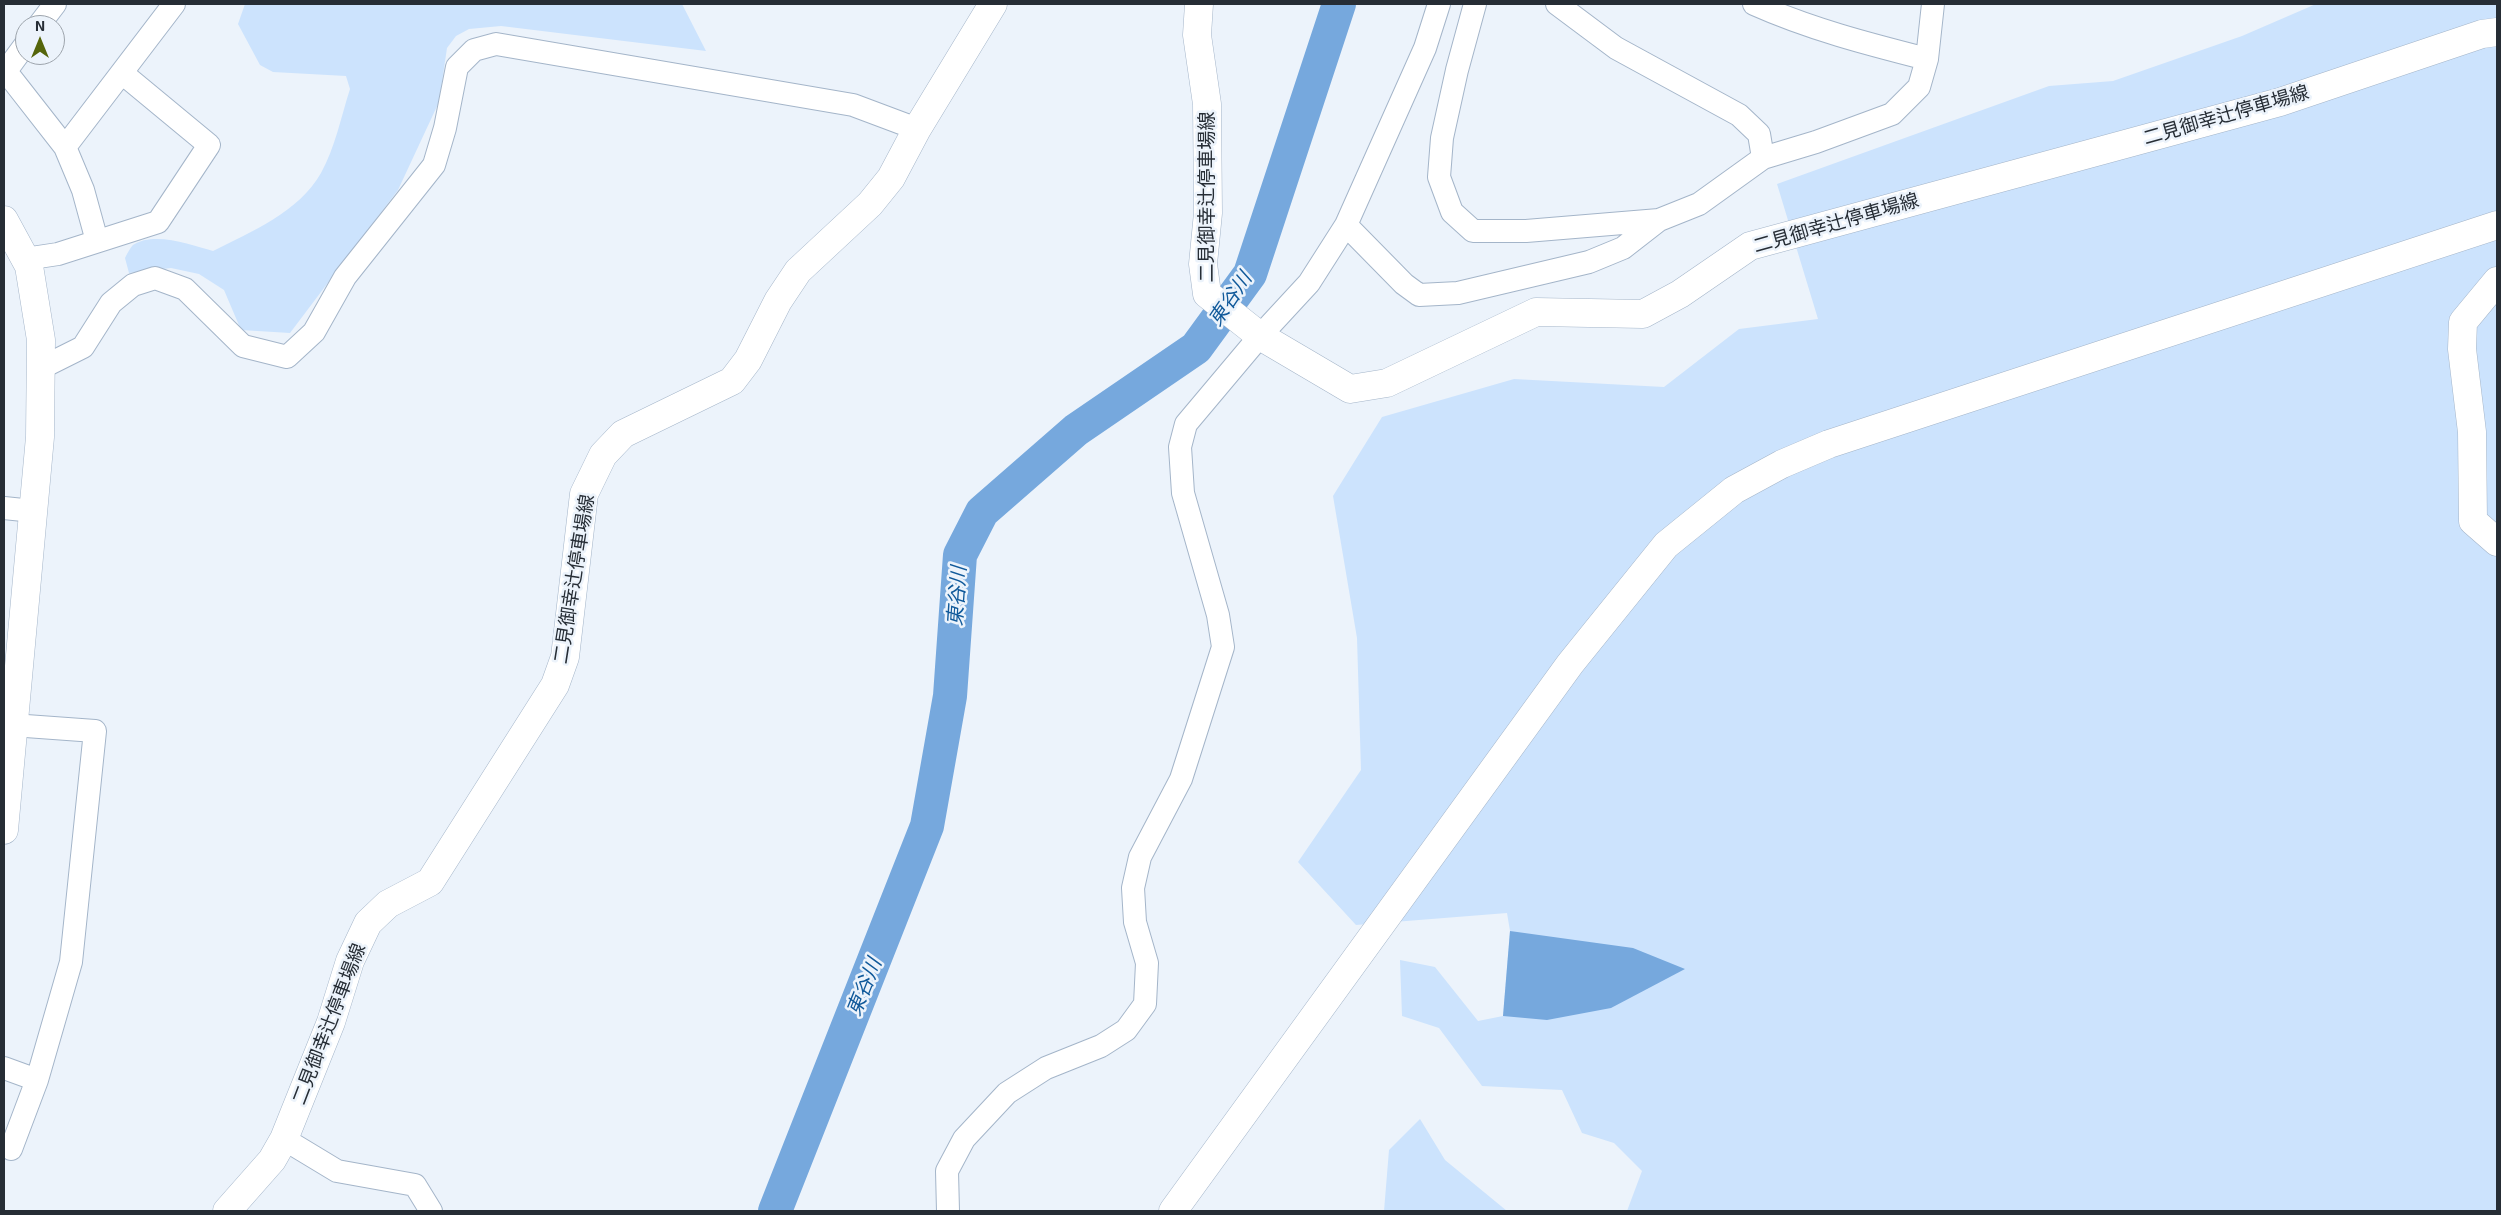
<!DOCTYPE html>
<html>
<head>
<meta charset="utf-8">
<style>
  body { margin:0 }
  #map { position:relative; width:2501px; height:1215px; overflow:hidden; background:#ecf3fb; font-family:"Exo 2",sans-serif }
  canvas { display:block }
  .frame { position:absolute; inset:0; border:5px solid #262d35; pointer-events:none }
  .north { position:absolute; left:15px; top:15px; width:50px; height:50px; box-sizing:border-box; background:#ecf3fb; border:1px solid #9da4ac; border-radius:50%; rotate:0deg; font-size:14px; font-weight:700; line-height:20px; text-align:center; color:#262d35 }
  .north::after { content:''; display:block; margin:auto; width:18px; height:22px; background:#55650b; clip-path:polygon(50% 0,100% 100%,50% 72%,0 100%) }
</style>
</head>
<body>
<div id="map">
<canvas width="2501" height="1215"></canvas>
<div class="frame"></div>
<div class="north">N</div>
</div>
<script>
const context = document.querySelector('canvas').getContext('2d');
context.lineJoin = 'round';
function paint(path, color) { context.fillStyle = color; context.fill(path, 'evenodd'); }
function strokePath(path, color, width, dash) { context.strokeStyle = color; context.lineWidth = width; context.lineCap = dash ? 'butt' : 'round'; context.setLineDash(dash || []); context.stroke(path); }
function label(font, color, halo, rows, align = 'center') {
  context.font = font + ' "Exo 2","Noto Sans JP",sans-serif'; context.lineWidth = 5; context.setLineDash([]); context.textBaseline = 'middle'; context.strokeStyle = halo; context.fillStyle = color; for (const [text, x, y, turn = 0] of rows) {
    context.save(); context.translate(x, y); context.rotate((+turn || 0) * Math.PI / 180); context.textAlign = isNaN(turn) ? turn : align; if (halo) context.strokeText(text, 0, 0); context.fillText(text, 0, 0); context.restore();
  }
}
paint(new Path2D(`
  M245 4H682L706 51 501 26 469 29 456 36 447 48 439 102 398 190 290 333 241 330 224 290 199 274 171 268 129 273 125 258C127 254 130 248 133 245 154 231 192 245 213 251 251 232 299 212 321 173 335 148 341 117 350 89L346 76 273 72 260 65 238 24Z
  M2316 4H2497V1211H1627L1642 1171 1614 1143 1582 1133 1562 1090 1482 1086 1439 1028 1402 1016 1400 960 1435 967 1478 1021 1503 1016 1510 931 1507 913 1356 925 1298 862 1361 770 1357 638 1333 496 1382 417 1514 379 1664 387 1739 329 1818 319 1777 184 2049 86 2113 81 2242 36Z
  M1420 1119 1445 1160 1507 1211H1384L1389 1150Z`), '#cce3fd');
paint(new Path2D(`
  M1510 931 1633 948 1685 969 1611 1008 1547 1020 1503 1016Z`), '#76a8dd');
strokePath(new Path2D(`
  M775 1211 927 826 950 696 960 555 982 512 1076 430 1196 348 1250 274 1339 4`), '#76a8dd', 34);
const minor = new Path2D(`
  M1475 4 1457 70 1442 138 1439 177 1452 212 1473 231H1526L1659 220
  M1557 4 1616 48 1739 115 1759 134 1763 158
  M1754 4C1810 29 1868 44 1927 59
  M39 25 55 4
  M4 69 65 147 83 190 97 241
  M6 71 25 45
  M65 147 174 4
  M1346 225 1404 284 1419 295 1458 293 1589 262 1623 248 1659 220 1699 204 1763 158 1816 142 1892 114 1919 87 1927 59 1933 4
  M25 259 58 254 158 222 209 145 122 73
  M41 368 83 347 111 303 133 285 155 278 185 289 243 346 287 357 314 332 345 277 434 165 445 128 457 67 474 50 496 44 853 105 917 129
  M4 508 33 511
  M4 1068 37 1080
  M284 1139 337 1171 415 1185 431 1211
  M11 1149 37 1080 71 962 95 731 12 725
  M948 1211 947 1171 964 1139 1007 1093 1046 1068 1101 1046 1126 1030 1145 1004 1147 963 1135 922 1133 888 1140 857 1181 779 1223 647 1218 615 1183 493 1180 447 1186 424 1260 336 1309 283 1346 225 1425 48 1439 4`);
const tertiary = new Path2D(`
  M4 220 29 266 41 340 40 437 4 830
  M2497 281 2463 322 2462 349 2472 432 2473 521 2497 542
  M1173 1211 1570 664 1666 545 1734 490 1782 464 1829 444 2497 225`);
const secondary = new Path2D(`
  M1199 4 1197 35 1207 104 1208 213 1203 264 1207 294 1260 336 1350 389 1387 383 1536 312 1643 314 1680 294 1750 246 2280 102 2482 34 2497 32
  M227 1211 272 1160 284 1139 331 1022 350 961 368 923 388 904 430 882 555 685 565 657 584 494 603 455 623 434 732 381 748 360 778 301 798 271 870 204 891 178 917 129 993 4`);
strokePath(minor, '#a4b5c9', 24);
strokePath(tertiary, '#a4b5c9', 29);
strokePath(secondary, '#a4b5c9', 29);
strokePath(minor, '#fff', 22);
strokePath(tertiary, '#fff', 28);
strokePath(secondary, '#fff', 28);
label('19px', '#262d35', '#ecf3fb', [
  ["二見御幸辻停車場線",2226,115,-16],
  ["二見御幸辻停車場線",1207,197,-90],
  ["二見御幸辻停車場線",1836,223,-16],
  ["二見御幸辻停車場線",574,579,-81],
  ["二見御幸辻停車場線",329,1024,-69]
]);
label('italic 20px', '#10599a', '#ecf3fb', [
  ["東谷川",1230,299,-56],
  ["東谷川",957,596,-86],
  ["東谷川",864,987,-68]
]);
</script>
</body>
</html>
